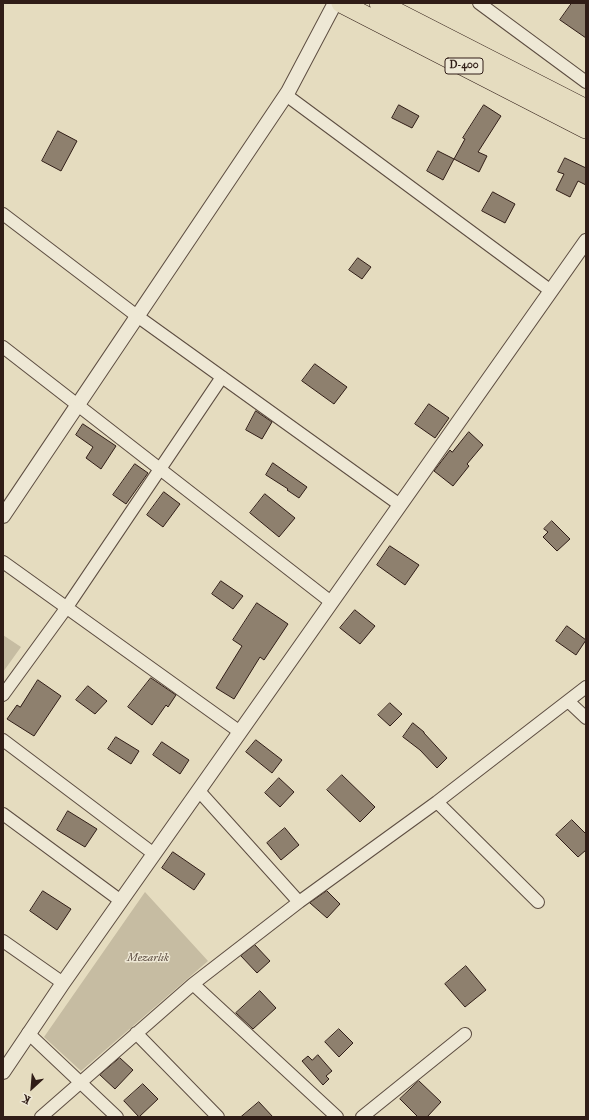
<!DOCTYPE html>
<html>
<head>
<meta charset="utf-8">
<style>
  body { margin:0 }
  #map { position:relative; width:589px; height:1120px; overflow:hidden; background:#e5dcbf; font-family:"IM FELL Great Primer",serif }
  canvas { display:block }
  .frame { position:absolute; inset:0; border:4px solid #301d17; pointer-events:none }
  .north { position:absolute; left:12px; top:1068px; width:40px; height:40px; -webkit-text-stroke:3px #eee8d5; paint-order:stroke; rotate:206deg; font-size:11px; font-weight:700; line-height:16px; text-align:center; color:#301d17 }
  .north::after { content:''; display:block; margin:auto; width:14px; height:18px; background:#301d17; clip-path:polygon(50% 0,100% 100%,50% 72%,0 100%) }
</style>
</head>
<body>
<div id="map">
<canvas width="589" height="1120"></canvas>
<div class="frame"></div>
<div class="north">K</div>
</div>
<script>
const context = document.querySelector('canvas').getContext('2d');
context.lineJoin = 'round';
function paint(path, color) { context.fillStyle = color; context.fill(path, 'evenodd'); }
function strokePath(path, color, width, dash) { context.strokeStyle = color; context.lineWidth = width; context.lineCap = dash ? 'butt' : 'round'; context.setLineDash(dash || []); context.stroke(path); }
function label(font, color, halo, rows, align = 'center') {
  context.font = font + ' "IM FELL Great Primer",serif'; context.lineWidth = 3; context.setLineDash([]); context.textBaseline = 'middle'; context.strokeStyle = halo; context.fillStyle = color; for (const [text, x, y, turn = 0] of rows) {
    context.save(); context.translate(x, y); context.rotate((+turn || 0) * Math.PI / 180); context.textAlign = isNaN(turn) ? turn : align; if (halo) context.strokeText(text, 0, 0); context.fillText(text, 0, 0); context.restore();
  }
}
paint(new Path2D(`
  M3 635 21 647 3 672Z
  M145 892 208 961 81 1071 44 1037Z`), '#c6bca2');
const building = new Path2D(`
  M572 3H586V38L560 20Z
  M399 105 419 116 412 128 392 118Z
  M484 105 501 116 478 152 487 156 479 172 454 159 465 139 463 138Z
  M58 131 77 141 61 171 42 161Z
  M438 151 454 159 443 180 427 171Z
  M565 158 586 168V185L578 181 570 197 556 190 564 174 558 172Z
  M493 192 515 204 505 223 482 211Z
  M358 258 371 267 362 279 349 270Z
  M315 364 347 387 334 404 302 381Z
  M429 404 449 418 435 438 415 424Z
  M256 411 272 422 262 439 246 430Z
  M83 424 116 446 101 469 86 458 93 447 76 435Z
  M469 432 483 445 467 464 469 466 453 486 434 471 450 450 452 452Z
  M273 463 307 487 299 498 287 490 288 489 266 475Z
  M135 464 148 473 126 504 113 495Z
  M164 492 180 504 163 527 147 515Z
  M265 494 295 518 279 537 250 513Z
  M552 521 570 539 557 551 543 537 548 532 544 529Z
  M390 546 419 565 405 585 377 565Z
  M221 581 243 596 233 609 212 594Z
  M257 603 288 624 264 660 260 657 234 699 216 688 242 646 233 640Z
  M355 610 375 626 360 644 340 628Z
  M567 626 586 640 576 655 556 641Z
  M151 678 176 695 168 707 166 705 152 725 128 707Z
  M38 680 61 696 34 736 7 719 17 705 20 707Z
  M88 686 107 701 95 714 76 700Z
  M390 703 402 714 390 726 378 715Z
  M413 723 424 732V733L447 758 437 768 420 750 403 737Z
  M116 737 139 751 131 764 108 749Z
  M256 740 282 760 272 773 246 752Z
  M162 742 189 760 180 774 153 755Z
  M342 775 375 807 360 822 327 790Z
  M279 778 294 792 280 807 265 793Z
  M68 811 97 829 85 847 57 830Z
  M572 820 586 834V850L578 857 556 835Z
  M285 828 299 845 281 860 267 843Z
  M173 852 205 874 194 890 162 868Z
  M43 891 71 909 57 930 30 911Z
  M327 891 340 904 327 918 310 903Z
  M255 945 270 961 257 973 241 956Z
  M466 966 486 990 465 1007 445 984Z
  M260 991 276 1008 253 1029 236 1013Z
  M339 1029 353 1043 339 1057 325 1042Z
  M318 1055 332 1071 326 1076 329 1079 323 1085 302 1061 308 1056 312 1060Z
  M120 1058 133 1070 115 1089 100 1075Z
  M419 1081 441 1102 427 1117H418L400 1099Z
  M143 1084 158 1099 139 1117 124 1101Z
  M259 1102 273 1117H241Z`);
paint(building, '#8e806e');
strokePath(building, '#301d17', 1);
const minor = new Path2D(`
  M479 3 586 82
  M286 95 551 291
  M3 214 137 316 400 505
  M3 347 331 602
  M3 562 240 732
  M3 695 67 607 222 377
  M568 701 586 718
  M3 740 154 854
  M199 791 299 902
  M437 802 538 902
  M3 814 121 901
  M3 941 63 983
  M193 984 337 1117
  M28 1033 117 1117
  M136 1033 218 1117
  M41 1117 193 984 299 902 437 802 586 687
  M362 1117 465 1034`);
const tertiary = new Path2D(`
  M3 516 288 92 335 3
  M3 1072 63 983 586 241`);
const trunk = new Path2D(`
  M341 3 586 129
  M379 3 586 109`);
strokePath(minor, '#5d4d41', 14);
strokePath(tertiary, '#5d4d41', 16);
strokePath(trunk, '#301d17', 20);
strokePath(minor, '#eee8d5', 12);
strokePath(tertiary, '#eee8d5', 14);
strokePath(trunk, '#e5dcbf', 19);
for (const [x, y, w] of [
  [464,66,38]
]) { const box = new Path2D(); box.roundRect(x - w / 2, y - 8, w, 16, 3); context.fillStyle = '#eee8d5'; context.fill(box); strokePath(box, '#301d17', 1); }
label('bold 10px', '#301d17', null, [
  ["D-400",464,66]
]);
label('italic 11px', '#5d4d41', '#eee8d5', [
  ["Mezarlık",148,958]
]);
</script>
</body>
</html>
